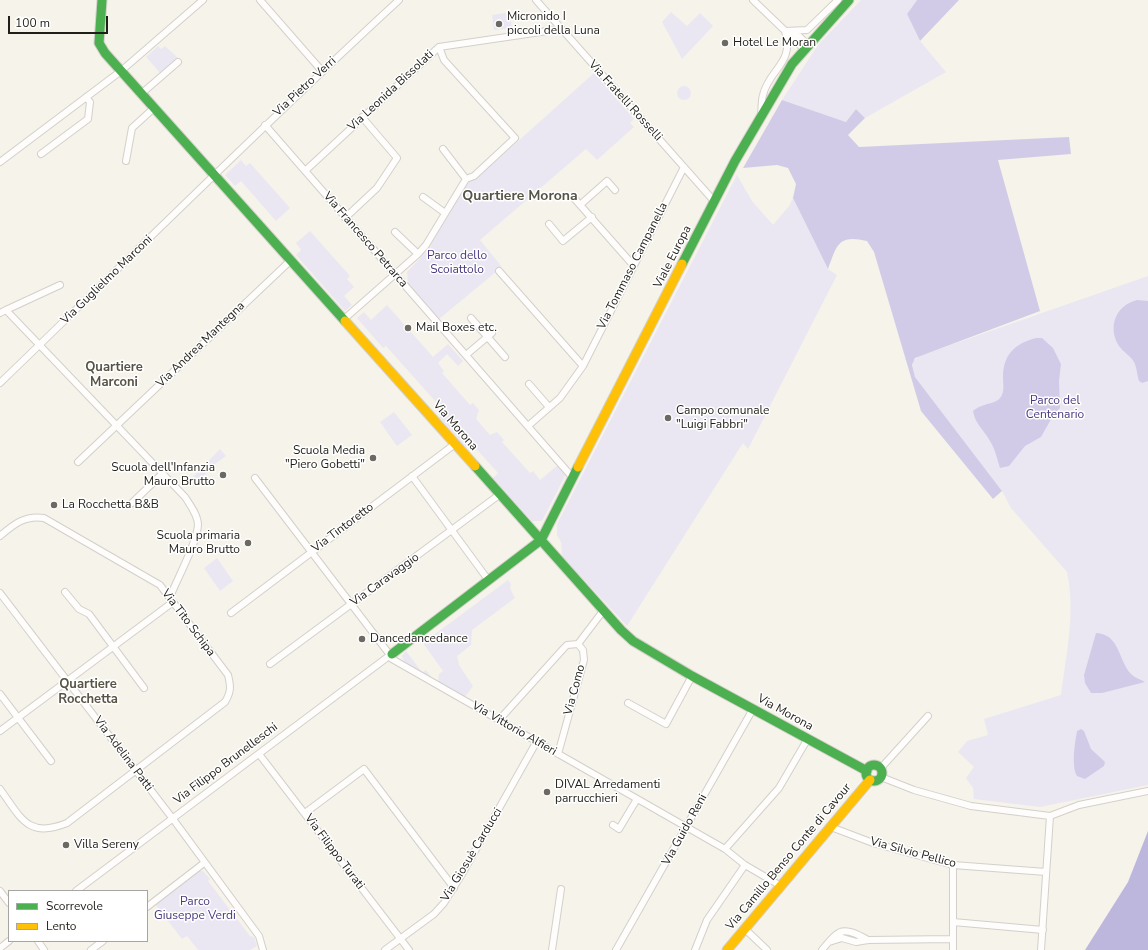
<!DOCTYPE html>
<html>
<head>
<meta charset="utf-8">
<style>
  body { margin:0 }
  #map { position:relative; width:1148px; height:950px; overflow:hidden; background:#f6f3ea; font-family:"Nunito Sans",sans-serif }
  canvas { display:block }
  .legend { position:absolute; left:8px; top:890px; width:140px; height:52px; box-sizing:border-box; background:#fff; border:1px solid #a6a5a3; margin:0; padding:5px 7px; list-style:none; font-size:12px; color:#201e18 }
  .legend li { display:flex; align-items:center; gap:8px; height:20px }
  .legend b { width:20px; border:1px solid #a6a5a3 }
  .scale { position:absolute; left:8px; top:16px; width:100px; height:18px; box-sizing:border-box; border:2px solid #201e18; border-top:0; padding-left:5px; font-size:12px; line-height:14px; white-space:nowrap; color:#201e18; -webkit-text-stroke:3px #fff; paint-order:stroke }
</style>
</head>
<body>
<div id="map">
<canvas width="1148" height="950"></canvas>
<ul class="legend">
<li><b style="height:5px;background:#4caf50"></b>Scorrevole</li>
<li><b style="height:5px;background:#ffc107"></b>Lento</li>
</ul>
<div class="scale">100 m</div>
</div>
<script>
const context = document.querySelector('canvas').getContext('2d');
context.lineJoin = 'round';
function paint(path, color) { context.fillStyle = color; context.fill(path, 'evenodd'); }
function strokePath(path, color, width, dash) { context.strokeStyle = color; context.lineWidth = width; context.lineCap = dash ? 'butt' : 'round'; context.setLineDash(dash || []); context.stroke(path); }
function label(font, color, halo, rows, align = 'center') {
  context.font = font + ' "Nunito Sans",sans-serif'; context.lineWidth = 3; context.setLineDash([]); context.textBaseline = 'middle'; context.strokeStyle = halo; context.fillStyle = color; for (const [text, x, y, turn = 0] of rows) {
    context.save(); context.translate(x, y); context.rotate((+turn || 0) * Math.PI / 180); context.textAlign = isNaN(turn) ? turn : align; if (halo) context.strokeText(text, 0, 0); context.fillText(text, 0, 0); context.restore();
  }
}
paint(new Path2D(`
  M861 0H917L907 14 920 41 946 72 865 118 856 109 846 122 782 100 818 45Z
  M671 12 687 26 700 13 713 26 682 59 662 22Z
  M505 13 511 21 512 28 494 30 492 15Z
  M158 46 161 49 165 46 178 58 161 74 146 57Z
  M594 73 634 119 630 123 634 127 597 160 586 149 480 240 502 267 439 319 408 284 407 272 428 250 466 183 477 178Z
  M677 93a7 7 0 1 1 14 0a7 7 0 1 1-14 0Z
  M241 160 246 166 250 163 290 208 276 221 241 181 235 186 225 175Z
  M737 175 752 201 773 225 789 206 793 198 828 269 837 275 748 449 743 443 627 626 563 557C560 548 564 543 557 536V524Z
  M310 231 350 276 347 279 354 287 344 296 352 305 345 311 296 255 301 250 296 243Z
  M1148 276V785L1040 807 974 799 973 788 966 778 974 767 958 752 967 741 988 735 984 719 1061 695C1066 654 1076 613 1067 572L1011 508 1002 491 915 377 912 371 913 361 919 356Z
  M387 305 433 357 448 344 463 361 458 366 447 354 438 363 444 371 442 373 470 405 473 403 479 410 476 419 490 435 497 432 504 440 502 442 530 473 533 471 540 480 558 465 566 474 542 521H532L493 478 498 473 472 444 467 448 439 417 445 412 386 346 383 348 357 318 364 312 371 320Z
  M394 412 412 435 397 446 380 422Z
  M220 449 226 456 212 466 214 468 195 482 192 478Z
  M217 558 233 581 220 591 204 568Z
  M508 580 511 584 510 588 515 598 472 630 471 645 457 656 459 665 473 686 465 697 438 682 439 674 443 671 423 643Z
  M406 651 421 671 423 672 426 670 431 677 404 662 402 656Z
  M198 871H203L210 879 208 881 250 936 254 937 257 946 250 950H198L187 936 182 939 155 904Z`), '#eae7f3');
paint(new Path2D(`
  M917 0H959L920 41 907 14Z
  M782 100 846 122 856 109 865 118 848 135 859 147 1069 137 1071 154 998 160 1040 311 915 358 912 365 915 377 1002 491 993 499 921 411 874 252 867 241C838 234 837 245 828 269L793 198 796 184 788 168 777 165 743 168Z
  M1137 300 1148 301V381L1142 383 1139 381C1137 375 1137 368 1134 362 1130 355 1123 352 1119 346 1107 327 1116 305 1137 300Z
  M1036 338H1042L1053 348 1061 364 1059 381 1060 408 1054 414 1041 437 1025 446 1009 466 1000 468C997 458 995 449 990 441 984 430 975 424 973 411 982 403 996 404 1000 398 1005 392 1003 385 1003 377 1003 354 1016 343 1036 338Z
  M1096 633C1120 634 1118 660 1131 674 1135 678 1140 679 1145 682L1102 693H1091L1085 683 1084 675Z
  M1081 729 1084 731 1091 749 1105 762 1104 766 1085 779 1077 776C1071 766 1075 742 1077 731Z`), '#d2cbe8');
paint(new Path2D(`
  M1148 831V950H1085L1128 882Z`), '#beb7dd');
const street = new Path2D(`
  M260 0 322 71
  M536 0 714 201
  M753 0 804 49
  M785 31 807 30 838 0
  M792 32 797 34 808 45
  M141 94 178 62
  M761 114C762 108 761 101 763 95 769 69 795 63 785 31
  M265 125 573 478
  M443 149 466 179
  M41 154 88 119 90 102 86 97
  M126 161 132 128 154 108
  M0 162 121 71 203 0
  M305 171 439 47 561 29
  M423 197 445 213
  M573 197 633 265
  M580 205 607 181 615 190
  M345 218 377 188 397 158 362 117
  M549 224 563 241 592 217
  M395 232 418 254
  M499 271 583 366
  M6 310 60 285
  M0 313 6 310 185 497C190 505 198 515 198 525 197 543 177 579 170 597
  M471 318 505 357
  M343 320 418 254 426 245 466 179 474 176 515 138 444 60 439 47
  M466 355 492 333
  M0 383C133 255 263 125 399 0
  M529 384 549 407
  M528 426 560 398 583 366 684 167
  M78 462 290 261
  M412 476 489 581
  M255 478 390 655
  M132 503 162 474
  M0 536C14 524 25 515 44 518L160 585 228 675C231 687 231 692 225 702L67 823C28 839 21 818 0 789
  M65 592 79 609 89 614 144 688
  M0 593 173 819 259 936 263 950
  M231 613 455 444
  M578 644 603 611
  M392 659 725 849 745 865 781 886
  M270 664 499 495
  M0 694 51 761
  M628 703 666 724 692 676
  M499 720 564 648 567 645 578 644
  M0 731 173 602
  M259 754 409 950
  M558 754 584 660 583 650 578 644
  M880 769 928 716
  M881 777 914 790 971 806 1050 816 1079 805 1148 791
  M305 813 364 769 454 888
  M613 825 619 829 637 799
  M831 827 873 843 953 865 1046 872
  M725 849 779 788 807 740
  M953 865V950
  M0 891 9 903
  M76 891 389 656
  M147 907 204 863
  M953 922 1043 930
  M745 929 767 950
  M38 941 44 950
  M829 942 842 938 856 942 868 940 953 939
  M0 948 9 941
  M91 950 103 941
  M385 950 434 914 444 903 462 874 537 741
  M552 950 561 889
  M616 950 753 709
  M695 950 707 920 745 865
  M822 950C840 928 843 926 868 940
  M1041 950 1050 816`);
const fast = new Path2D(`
  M102 0 99 43 105 53 345 321
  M682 264 735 161 792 64 849 0
  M475 466 621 630 633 641 692 676 867 771
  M392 654 541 540 578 467
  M866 773a8 8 0 1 1 16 0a8 8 0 1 1-16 0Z`);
const slow = new Path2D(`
  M345 321 475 466
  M578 467 682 264
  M727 950 870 780`);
strokePath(street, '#d3d0ca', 8);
strokePath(fast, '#d3d0ca', 11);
strokePath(slow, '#d3d0ca', 11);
strokePath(street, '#fefdfc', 6);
strokePath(fast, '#4caf50', 9);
strokePath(slow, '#ffc107', 9);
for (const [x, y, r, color] of [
  [499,24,4,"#6b6962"],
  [725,43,4,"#6b6962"],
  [408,328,4,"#6b6962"],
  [668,418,4,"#6b6962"],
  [373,458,4,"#6b6962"],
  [223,475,4,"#6b6962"],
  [54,505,4,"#6b6962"],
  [248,543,4,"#6b6962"],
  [362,639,4,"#6b6962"],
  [547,792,4,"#6b6962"],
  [66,845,4,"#6b6962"]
]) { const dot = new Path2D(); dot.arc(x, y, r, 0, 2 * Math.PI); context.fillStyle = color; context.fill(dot); strokePath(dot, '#fff', 1.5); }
label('12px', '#201e18', '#fff', [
  ["Micronido I",507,17],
  ["piccoli della Luna",507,31],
  ["Hotel Le Moran",733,43],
  ["Mail Boxes etc.",416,328],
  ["Campo comunale",676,411],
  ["\"Luigi Fabbri\"",676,425],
  ["Scuola Media",365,451,"right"],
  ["\"Piero Gobetti\"",365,465,"right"],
  ["Scuola dell'Infanzia",215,468,"right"],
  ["Mauro Brutto",215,482,"right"],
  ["La Rocchetta B&B",62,505],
  ["Scuola primaria",240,536,"right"],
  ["Mauro Brutto",240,550,"right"],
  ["Dancedancedance",370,639],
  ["DIVAL Arredamenti",555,785],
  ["parrucchieri",555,799],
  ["Villa Sereny",74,845]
], 'left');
label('12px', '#201e18', '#fff', [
  ["Via Pietro Verri",305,87,-43],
  ["Via Leonida Bissolati",391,91,-43],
  ["Via Fratelli Rosselli",625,101,48],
  ["Via Francesco Petrarca",365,240,49],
  ["Viale Europa",673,257,-63],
  ["Via Tommaso Campanella",633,266,-63],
  ["Via Guglielmo Marconi",107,280,-44],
  ["Via Andrea Mantegna",201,345,-44],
  ["Via Morona",455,426,49],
  ["Via Tintoretto",343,528,-37],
  ["Via Caravaggio",385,580,-36],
  ["Via Tito Schipa",188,623,53],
  ["Via Como",575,690,-75],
  ["Via Morona",785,713,29],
  ["Via Vittorio Alfieri",514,729,30],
  ["Via Adelina Patti",123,754,53],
  ["Via Filippo Brunelleschi",226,764,-37],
  ["Via Guido Reni",685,830,-61],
  ["Via Filippo Turati",334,852,53],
  ["Via Silvio Pellico",913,853,15],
  ["Via Giosuè Carducci",472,855,-59],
  ["Via Camillo Benso Conte di Cavour",789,857,-50]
]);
label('12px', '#4a387f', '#fff', [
  ["Parco dello",457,256],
  ["Scoiattolo",457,270],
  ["Parco del",1055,401],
  ["Centenario",1055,415],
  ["Parco",195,902],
  ["Giuseppe Verdi",195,916]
]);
label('bold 13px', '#575345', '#fff', [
  ["Quartiere",114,368],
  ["Marconi",114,383],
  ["Quartiere",88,685],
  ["Rocchetta",88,700]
]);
label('bold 14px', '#575345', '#fff', [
  ["Quartiere Morona",520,197]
]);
</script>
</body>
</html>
